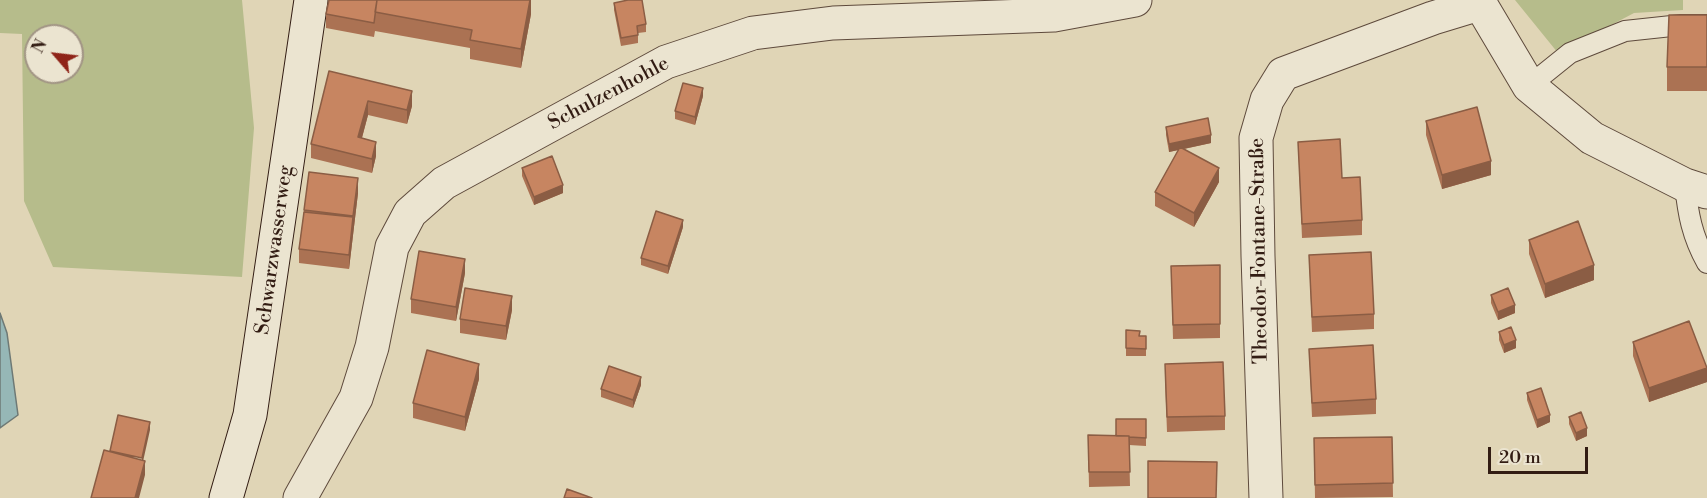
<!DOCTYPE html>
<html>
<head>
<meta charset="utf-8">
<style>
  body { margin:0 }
  #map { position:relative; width:1707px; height:498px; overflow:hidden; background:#e0d5b6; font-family:"Libre Bodoni",serif }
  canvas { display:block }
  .north { position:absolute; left:24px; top:24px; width:60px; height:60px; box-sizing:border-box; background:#ebe4d0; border:2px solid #a19484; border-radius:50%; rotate:298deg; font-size:16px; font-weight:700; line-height:24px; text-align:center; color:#321c13 }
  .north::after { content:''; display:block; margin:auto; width:21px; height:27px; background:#8f2418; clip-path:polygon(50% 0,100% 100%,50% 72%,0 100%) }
  .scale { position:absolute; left:1488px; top:447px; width:100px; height:27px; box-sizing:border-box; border:3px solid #321c13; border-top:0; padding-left:8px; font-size:18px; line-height:21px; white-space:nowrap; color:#321c13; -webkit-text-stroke:4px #ebe4d0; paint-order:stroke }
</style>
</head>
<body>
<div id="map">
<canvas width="1707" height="498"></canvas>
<div class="north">N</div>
<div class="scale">20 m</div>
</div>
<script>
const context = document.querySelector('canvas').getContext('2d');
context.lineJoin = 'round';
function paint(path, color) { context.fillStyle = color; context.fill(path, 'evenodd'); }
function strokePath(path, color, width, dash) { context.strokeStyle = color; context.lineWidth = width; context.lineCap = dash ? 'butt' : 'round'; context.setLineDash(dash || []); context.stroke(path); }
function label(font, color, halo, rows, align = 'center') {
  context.font = font + ' "Libre Bodoni",serif'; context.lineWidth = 5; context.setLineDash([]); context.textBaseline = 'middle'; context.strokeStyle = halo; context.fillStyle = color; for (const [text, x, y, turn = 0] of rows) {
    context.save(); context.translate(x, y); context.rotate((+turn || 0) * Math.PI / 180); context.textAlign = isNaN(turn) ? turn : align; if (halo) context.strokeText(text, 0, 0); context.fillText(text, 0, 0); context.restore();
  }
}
paint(new Path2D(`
  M0 0H242L254 128 242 277 53 267 24 201 22 34 0 33ZM36 36H72V72H36Z
  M1515 0H1683V10L1634 13 1558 53Z`), '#b6bc8b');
const water = new Path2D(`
  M0 313 7 333 18 415 0 428Z`);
paint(water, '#96b7b6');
strokePath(water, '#6e7975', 1.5);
const lane = new Path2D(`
  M1529 86 1570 53 1625 31 1681 25H1707
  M1685 185C1688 214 1692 236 1707 263`);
const street = new Path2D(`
  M1478 0 1529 86 1592 138 1685 185 1707 192
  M300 498 356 398 372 347 392 247 410 213 444 183 666 62 753 33 833 23 1054 15 1135 0
  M1266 498 1258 256 1256 138 1267 100 1283 74 1433 18 1479 4`);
const secondary = new Path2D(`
  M226 498 250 415 311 0`);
strokePath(lane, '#5e4a3c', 22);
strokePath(street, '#5e4a3c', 35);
strokePath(secondary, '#321c13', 35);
strokePath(lane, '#ebe4d0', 20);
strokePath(street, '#ebe4d0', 33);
strokePath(secondary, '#ebe4d0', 33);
paint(new Path2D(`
  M531 0V14L521 68 470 59V48L375 31 374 37 326 28V14Z
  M614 3 646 24V32L638 33V43L621 46 614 10Z
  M1707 15V91H1667V67Z
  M329 71 412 106 407 124 368 115 362 138 376 156 372 173 311 158V144Z
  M703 96 695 125 675 119V111Z
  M1426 121 1491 175 1442 189 1426 135Z
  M1166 127 1211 143 1184 149 1219 182 1194 227 1155 206V192L1178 150 1169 152 1166 135Z
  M1298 142 1342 178 1362 220V235L1302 238Z
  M522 168 563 193 534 205 522 176Z
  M309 172 358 193 349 269 299 263V249Z
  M683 227 668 274 641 265V258Z
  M1529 240 1594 280 1545 298 1529 254Z
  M1309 255 1374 314V329L1312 332Z
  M1220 265V338L1173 339 1171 266Z
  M465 273 456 321 411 313V299Z
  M1491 295 1515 313 1498 320 1491 303Z
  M512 310 506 340 460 333V319Z
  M1126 330 1140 336H1146V356H1126Z
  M1499 332 1516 348 1504 353 1499 340Z
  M1633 342 1707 382 1649 402 1633 356Z
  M1309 349 1376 399V414L1312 417Z
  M1165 378 1225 416V430L1167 432Z
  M479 379 465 431 413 418V403Z
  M641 385 633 408 601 397V389Z
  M1527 393 1550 422 1537 428 1527 400Z
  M1569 417 1587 436 1576 441 1569 424Z
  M1146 419V446L1129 445 1130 486 1089 487 1088 435 1116 436Z
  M1392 437 1393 497 1315 498 1314 438Z`), '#ab7253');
paint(new Path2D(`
  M530 0H531V14L521 68V49Z
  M703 88V96L695 125V117Z
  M412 91V106L407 124V110Z
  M368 101V115L358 152V137Z
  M1211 135V143L1169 152V144Z
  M376 142V156L372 173V159Z
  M1491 161V175L1442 189V175Z
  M1219 168V182L1194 227V213Z
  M358 178V193L349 269V255Z
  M563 185V193L534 205V197Z
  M683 220V227L668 274V266Z
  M465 259V273L456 321V307Z
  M1594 265V280L1545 298V284Z
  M512 296V310L506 340V326Z
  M1515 305V313L1498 320V312Z
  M1516 340V348L1504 353V345Z
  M479 364V379L465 431V417Z
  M1707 368V382L1649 402V388Z
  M641 377V385L633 408V400Z
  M1550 415V422L1537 428V420Z
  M150 422V430L142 466V458Z
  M1587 428V436L1576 441V433Z
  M145 461V475L139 498H135Z`), '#8b5d44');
const building = new Path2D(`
  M329 0H377L374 23 326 14Z
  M377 0H530L521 49 470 40 472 30 375 12Z
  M628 0H642L646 24 637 26 638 35 621 38 614 3Z
  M1669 15H1707V67H1667Z
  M329 71 412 91 407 110 368 101 358 137 376 142 372 159 311 144Z
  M683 83 703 88 695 117 675 111Z
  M1477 107 1491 161 1442 175 1426 121Z
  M1208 118 1211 135 1169 144 1166 127Z
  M1340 139 1342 178 1360 177 1362 220 1302 224 1298 142Z
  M1180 147 1219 168 1194 213 1155 192Z
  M552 156 563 185 534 197 522 168Z
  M309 172 358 178 353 216 304 210Z
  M656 211 683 220 668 266 641 258Z
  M304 212 353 217 349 255 299 249Z
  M1578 221 1594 265 1545 284 1529 240Z
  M419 251 465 259 456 307 411 299Z
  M1371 252 1374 314 1312 317 1309 255Z
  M1220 265V324L1173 325 1171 266Z
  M465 288 512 296 506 326 460 319Z
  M1508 288 1515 305 1498 312 1491 295Z
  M1689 321 1707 368 1649 388 1633 342Z
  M1511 327 1516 340 1504 345 1499 332Z
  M1126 330 1140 331 1139 336H1146V349L1126 348Z
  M1373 345 1376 399 1312 403 1309 349Z
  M427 350 479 364 465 417 413 403Z
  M1223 362 1225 416 1167 417 1165 364Z
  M609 366 641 377 633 400 601 389Z
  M1541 388 1550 415 1537 420 1527 393Z
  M1581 412 1587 428 1576 433 1569 417Z
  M118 415 150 422 142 458 110 451Z
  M1116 419H1146V438L1129 437V436H1116Z
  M1088 435 1129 436 1130 472H1089Z
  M1392 437 1393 483 1315 485 1314 438Z
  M104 450 145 461 135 498H91Z
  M1148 461 1217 462 1216 498H1148Z
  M567 489 592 498H564Z`);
paint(building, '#c78561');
strokePath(building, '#8b5d44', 1.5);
label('20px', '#321c13', '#ebe4d0', [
  ["Schulzenhohle",609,94,-28],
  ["Schwarzwasserweg",275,250,-82],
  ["Theodor-Fontane-Straße",1260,251,-91]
]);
</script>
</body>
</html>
